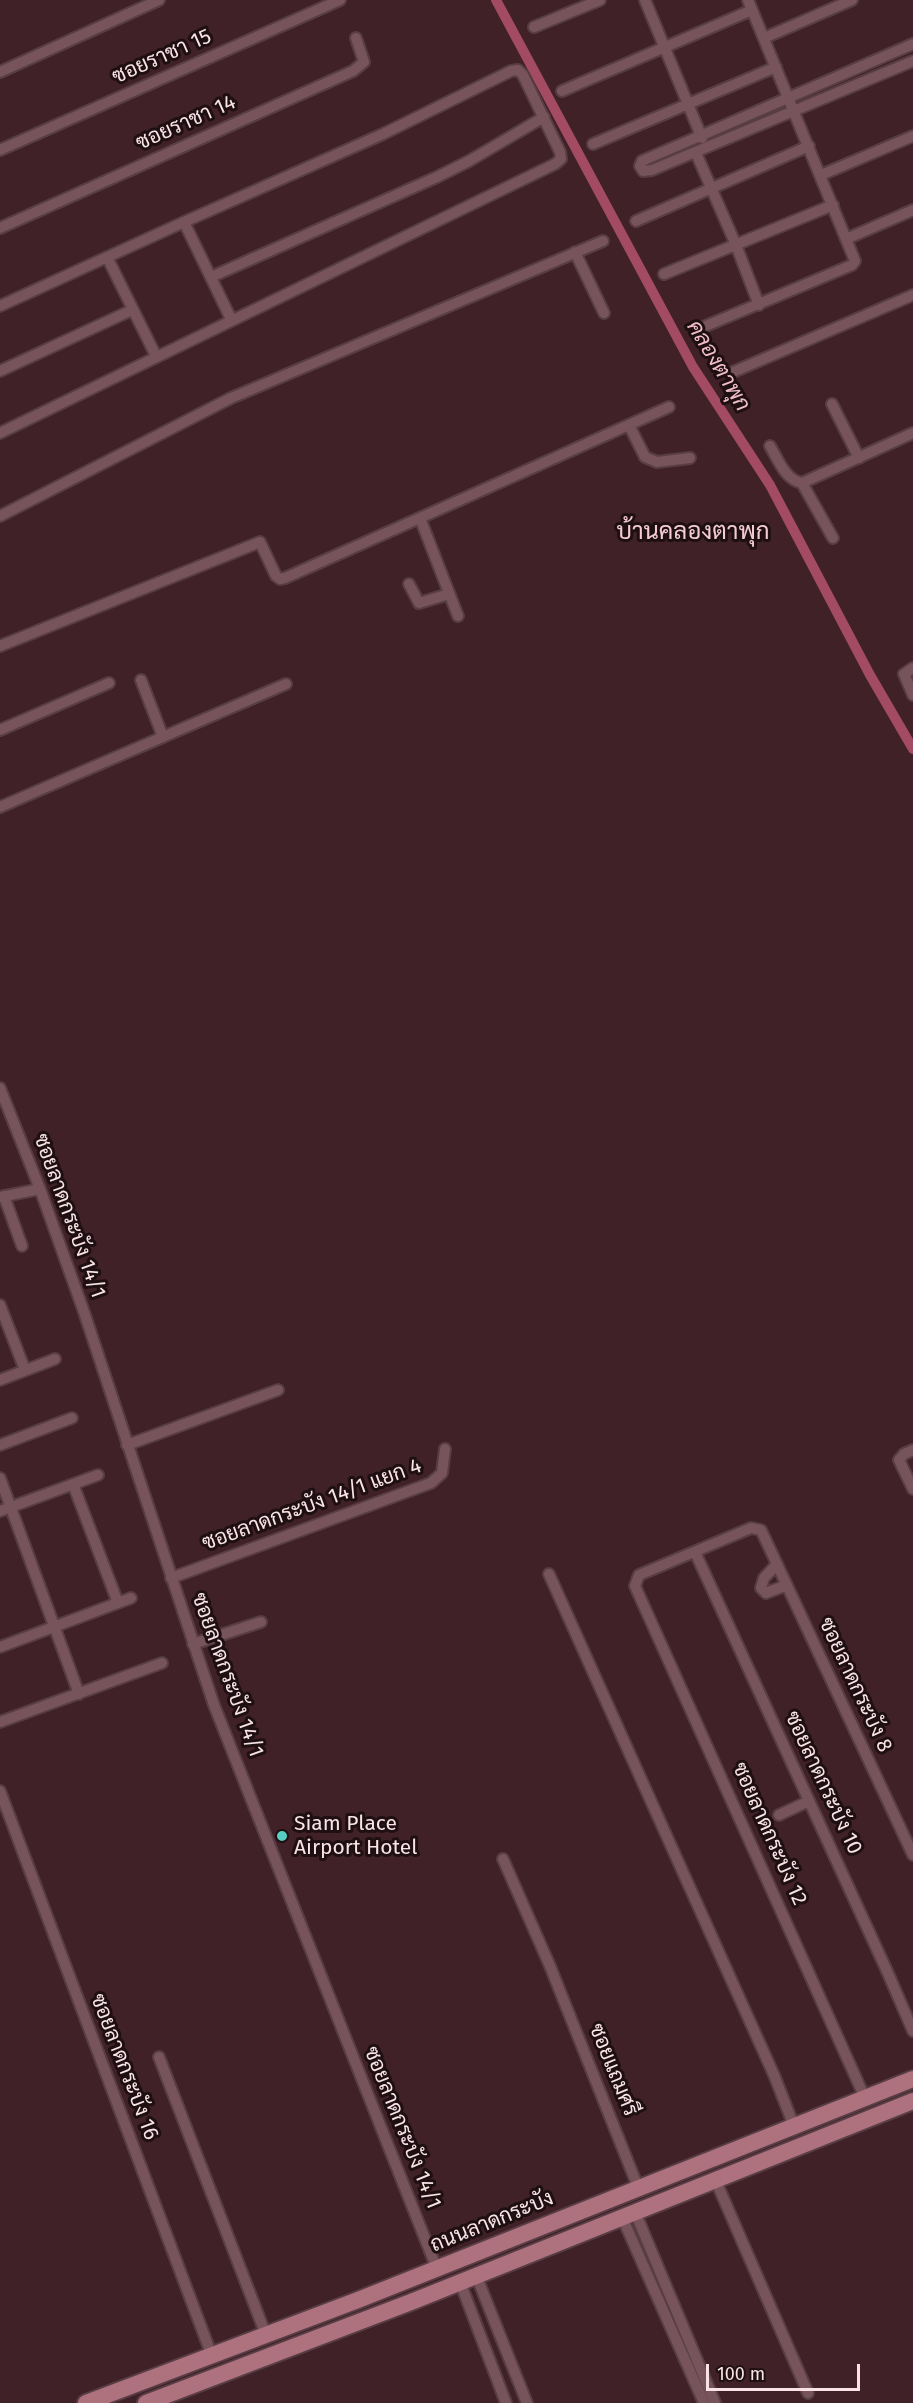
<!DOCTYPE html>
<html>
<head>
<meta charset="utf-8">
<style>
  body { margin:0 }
  #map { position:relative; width:913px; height:2403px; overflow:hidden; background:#402128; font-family:"Fira Sans",sans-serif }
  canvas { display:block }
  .scale { position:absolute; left:706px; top:2364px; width:154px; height:27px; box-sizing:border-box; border:3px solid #f9e3e7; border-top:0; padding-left:8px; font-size:18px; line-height:21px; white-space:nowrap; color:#f9e3e7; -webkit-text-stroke:4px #1d0f12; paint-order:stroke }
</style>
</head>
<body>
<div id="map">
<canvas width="913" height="2403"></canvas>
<div class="scale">100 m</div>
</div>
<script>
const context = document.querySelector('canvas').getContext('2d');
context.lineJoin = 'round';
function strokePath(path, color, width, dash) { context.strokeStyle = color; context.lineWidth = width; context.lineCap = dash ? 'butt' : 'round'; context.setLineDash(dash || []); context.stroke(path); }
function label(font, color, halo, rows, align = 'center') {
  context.font = font + ' "Fira Sans",Sarabun,sans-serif'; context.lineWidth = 6; context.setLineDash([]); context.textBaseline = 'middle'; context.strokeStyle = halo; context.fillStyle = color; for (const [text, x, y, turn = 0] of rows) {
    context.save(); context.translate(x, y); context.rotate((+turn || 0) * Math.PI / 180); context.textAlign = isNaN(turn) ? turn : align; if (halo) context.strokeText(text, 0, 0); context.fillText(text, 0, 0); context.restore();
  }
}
strokePath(new Path2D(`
  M496 0 693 367 770 485 870 675 913 749`), '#a34b62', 10);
const street = new Path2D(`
  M645 0 702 138
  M534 27 600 0
  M764 38 852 0
  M913 44 642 161 640 166 643 171 652 170 913 61
  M0 72 159 0
  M562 91 752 10
  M593 144 776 67
  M0 150 340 0
  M696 153 736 245 759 305
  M821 175 913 136
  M636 221 809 146
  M184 222 231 319
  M0 228 353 71 364 62 356 38
  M846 239 913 210
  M575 252 604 313
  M107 257 156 356
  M664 274 833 205
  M211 277 437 177 469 161 544 117
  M0 306 184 222 383 134 511 71 518 70 523 75 560 152 561 159 555 164 0 433
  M696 330 852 265 855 261 748 0
  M0 371 132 310
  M733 372 913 295
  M832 404 859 458
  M629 425 645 457 657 462 690 458
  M770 446C778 459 785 480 802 483L913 433
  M802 483 833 538
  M0 516 231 398 603 241
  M420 518 458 616
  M409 584 419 603 449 594
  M0 646 260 542 276 576 280 579 285 578 669 407
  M913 668 904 674 913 695
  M141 680 163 737
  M0 730 109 683
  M0 807 286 684
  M0 1088 40 1189 84 1312 214 1705 437 2269
  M4 1196 22 1246
  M0 1197 40 1189
  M0 1305 25 1370
  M0 1380 55 1359
  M0 1445 72 1418
  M127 1445 278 1390
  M913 1450 904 1454 899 1460 913 1489
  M0 1478 79 1694
  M73 1484 118 1603
  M0 1511 98 1475
  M695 1552 887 1971 913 2031
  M777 1564 764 1578 761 1588 766 1593 787 1585
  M549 1574 774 2075 794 2126
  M171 1578 431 1483 442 1473 445 1449
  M193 1644 261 1622
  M0 1647 131 1598
  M0 1722 162 1663
  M0 1791 212 2356
  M779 1815 809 1801
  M503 1859 550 1966 638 2187
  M159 2057 266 2335
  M865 2098 635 1586 639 1575 751 1528 761 1530 913 1855
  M715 2179 808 2393
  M635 2212 715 2403
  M622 2217 704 2403
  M476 2275 527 2403
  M460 2282 506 2403`);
const primary = new Path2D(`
  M86 2403 358 2300 913 2079
  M146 2403 411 2302 913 2101`);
strokePath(street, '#583d44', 14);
strokePath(primary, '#583d44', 20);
strokePath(street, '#77545b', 10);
strokePath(primary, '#ae717e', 16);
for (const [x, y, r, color] of [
  [282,1836,6,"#57cec1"]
]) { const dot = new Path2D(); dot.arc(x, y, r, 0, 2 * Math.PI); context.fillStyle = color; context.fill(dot); strokePath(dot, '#1d0f12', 2); }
label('21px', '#f9e3e7', '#1d0f12', [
  ["ซอยราชา 15",162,57,-24],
  ["ซอยราชา 14",186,123,-24],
  ["ซอยลาดกระบัง 14/1",69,1216,70],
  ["ซอยลาดกระบัง 14/1 แยก 4",312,1505,-20],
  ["ซอยลาดกระบัง 14/1",227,1675,70],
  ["ซอยลาดกระบัง 8",855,1685,65],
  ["ซอยลาดกระบัง 10",823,1783,65],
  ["ซอยลาดกระบัง 12",769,1834,66],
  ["ซอยลาดกระบัง 16",124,2067,69],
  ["ซอยแถมศรี",613,2070,68],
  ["ซอยลาดกระบัง 14/1",402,2128,68],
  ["ถนนลาดกระบัง",492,2222,-22]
]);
label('21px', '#f9e3e7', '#1d0f12', [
  ["Siam Place",294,1824],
  ["Airport Hotel",294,1848]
], 'left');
label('italic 22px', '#f1bec8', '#1d0f12', [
  ["คลองตาพุก",718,366,59]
]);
label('24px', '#f5cbd3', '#1d0f12', [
  ["บ้านคลองตาพุก",693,532]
]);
</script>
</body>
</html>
